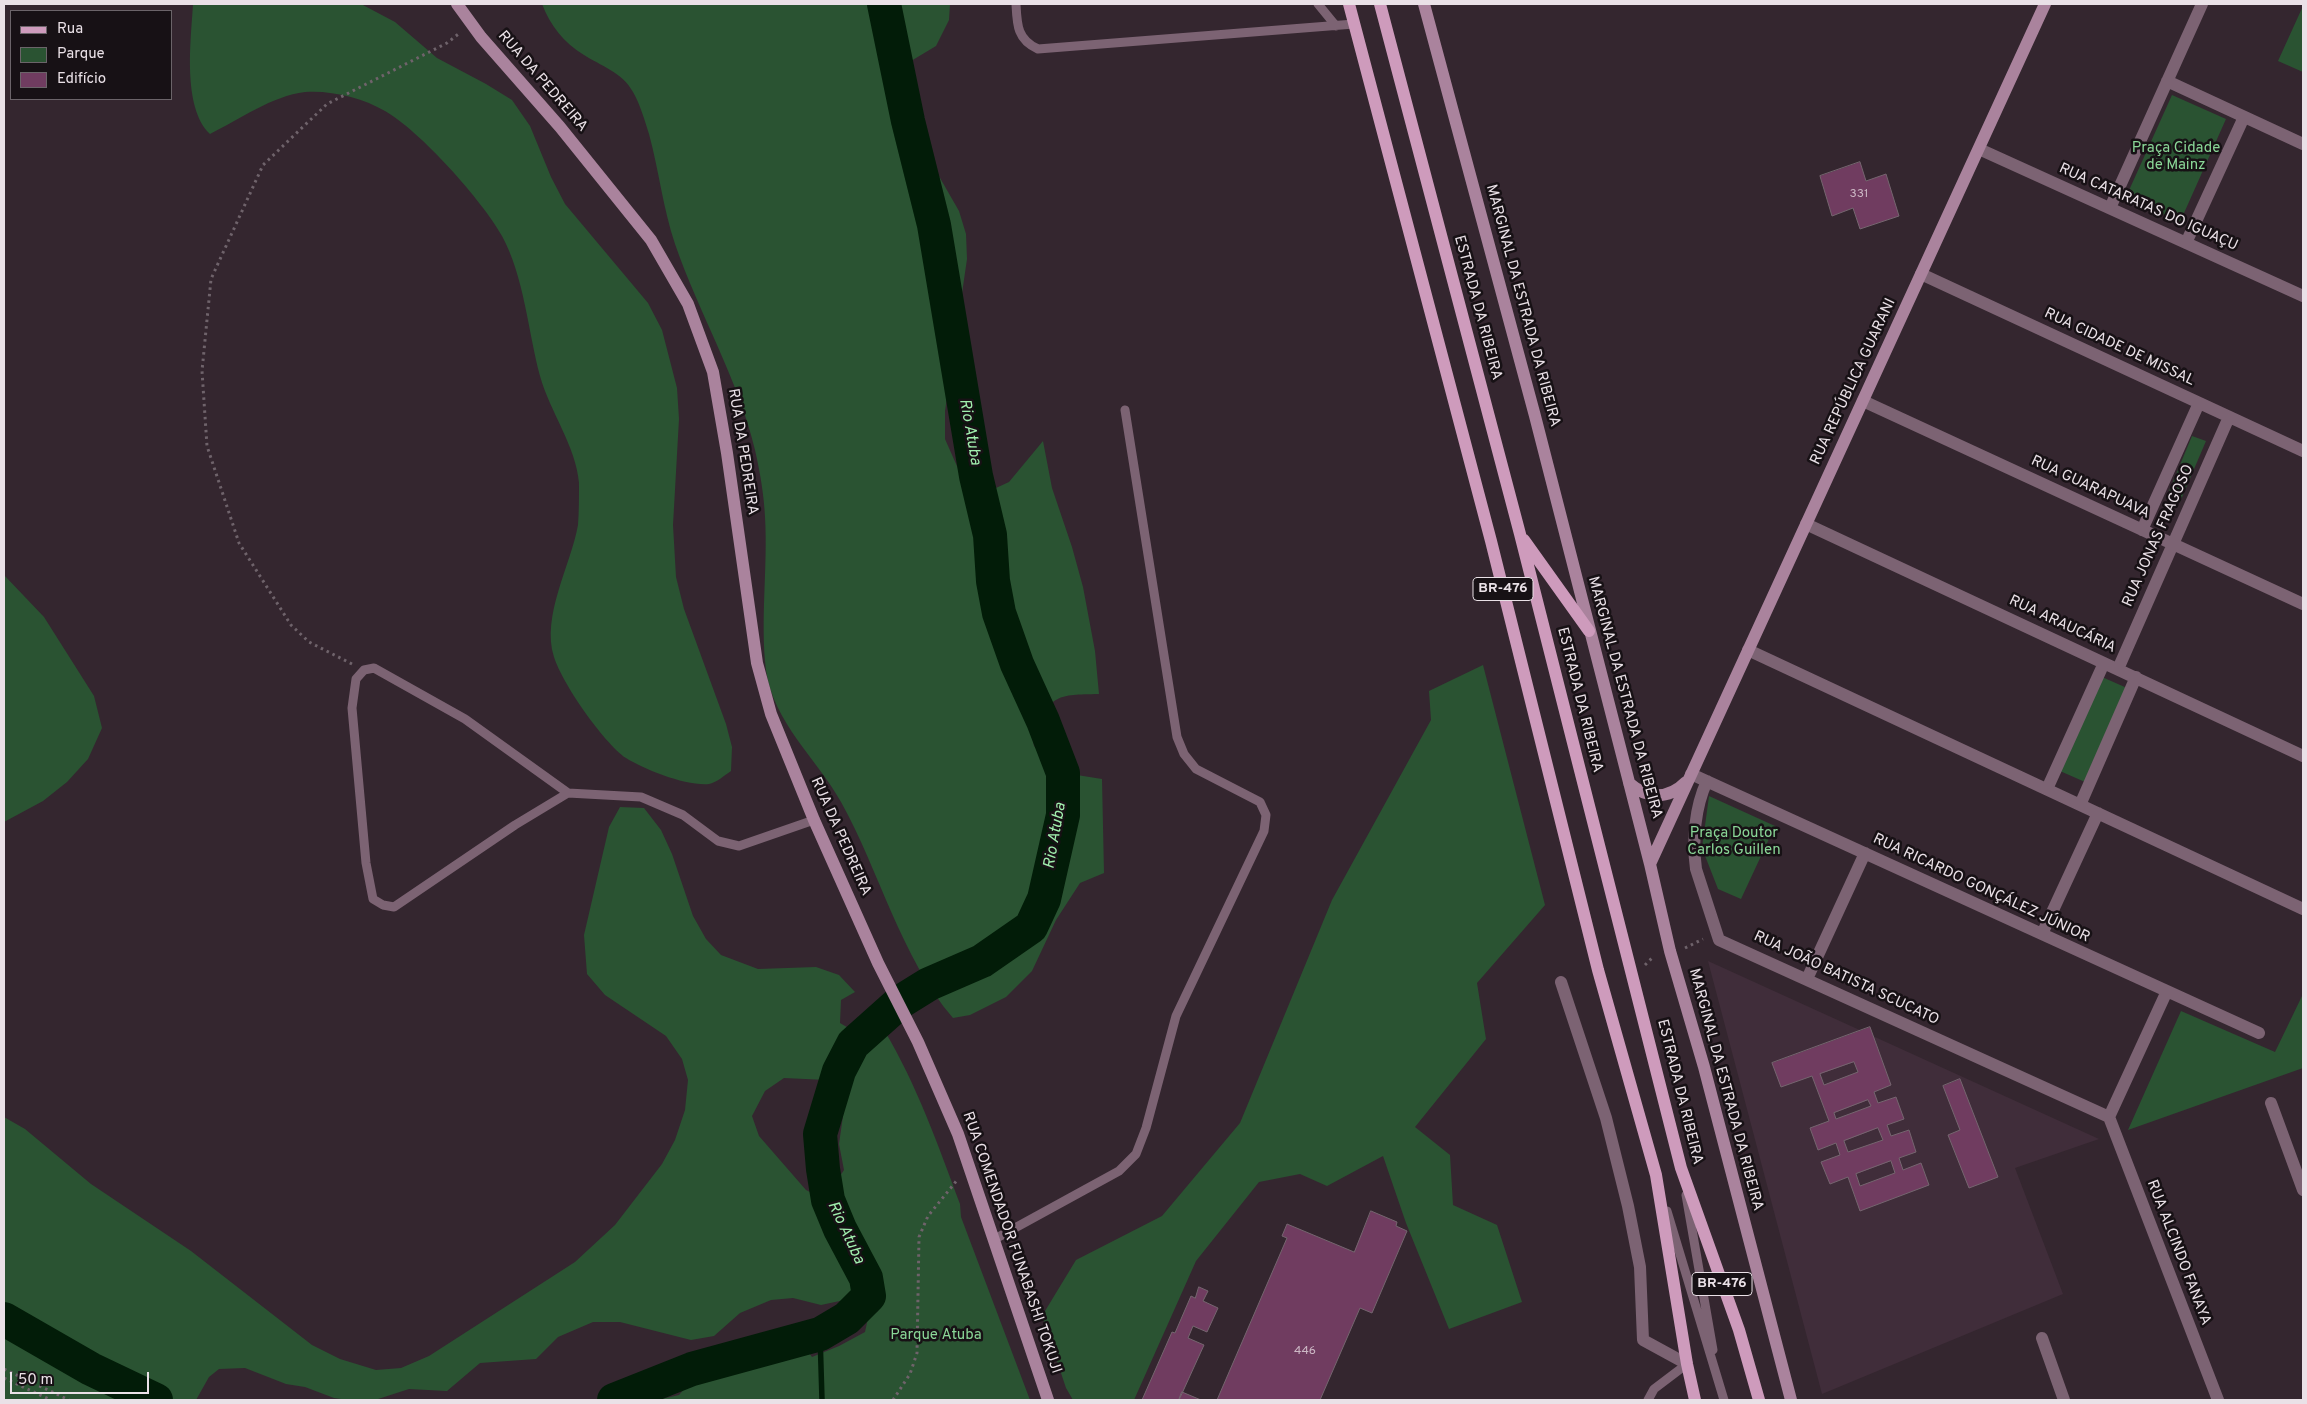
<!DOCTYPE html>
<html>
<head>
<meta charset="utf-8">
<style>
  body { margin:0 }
  #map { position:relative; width:2307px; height:1404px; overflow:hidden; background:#34262f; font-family:Overpass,sans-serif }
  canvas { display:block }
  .frame { position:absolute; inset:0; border:5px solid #eae1e7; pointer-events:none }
  .legend { position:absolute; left:10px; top:10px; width:162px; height:90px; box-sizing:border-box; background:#171115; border:1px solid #6b6469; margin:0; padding:6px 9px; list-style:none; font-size:15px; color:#eae1e7 }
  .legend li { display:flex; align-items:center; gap:10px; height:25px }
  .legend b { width:25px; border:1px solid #6b6469 }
  .scale { position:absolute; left:10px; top:1372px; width:139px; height:22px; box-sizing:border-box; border:2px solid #eae1e7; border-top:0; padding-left:6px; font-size:15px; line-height:18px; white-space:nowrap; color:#eae1e7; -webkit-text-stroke:4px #171115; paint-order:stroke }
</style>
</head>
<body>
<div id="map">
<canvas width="2307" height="1404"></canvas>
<div class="frame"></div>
<ul class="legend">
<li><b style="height:6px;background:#ce9bbc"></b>Rua</li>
<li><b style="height:14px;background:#2a5332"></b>Parque</li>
<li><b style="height:14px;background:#703c60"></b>Edifício</li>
</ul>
<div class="scale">50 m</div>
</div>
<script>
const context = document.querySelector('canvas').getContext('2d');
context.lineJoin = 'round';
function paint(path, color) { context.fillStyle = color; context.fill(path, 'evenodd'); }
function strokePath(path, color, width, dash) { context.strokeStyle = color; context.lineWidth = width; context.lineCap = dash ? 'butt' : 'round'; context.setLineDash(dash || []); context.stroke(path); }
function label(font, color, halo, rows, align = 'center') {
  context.font = font + ' Overpass,sans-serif'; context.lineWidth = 5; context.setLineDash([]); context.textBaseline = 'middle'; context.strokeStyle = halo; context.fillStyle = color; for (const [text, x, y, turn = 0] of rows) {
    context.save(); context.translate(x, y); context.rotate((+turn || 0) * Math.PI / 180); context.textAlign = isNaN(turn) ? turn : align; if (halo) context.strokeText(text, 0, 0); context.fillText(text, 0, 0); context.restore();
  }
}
paint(new Path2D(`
  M1708 961 2099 1139 2015 1168 2063 1294 1822 1394Z`), '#402d3a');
paint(new Path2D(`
  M193 4H361L395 22 437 58 486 84 512 100 530 126 551 177 565 204 648 303 662 330 677 388 679 419 673 525 676 577 684 609 726 724 732 747 731 771C725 775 716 783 709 784 686 786 645 770 626 758 603 742 562 683 554 657 541 616 571 565 578 525 579 512 579 496 579 483 576 446 550 412 540 376 528 331 524 276 502 236 483 201 419 130 385 111 363 98 331 90 305 92 272 96 240 119 210 134 182 107 191 40 193 4Z
  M542 4H950L949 20 936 46 901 67 889 93 894 122 936 171 959 211 966 234 967 259 945 411V439L964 482 985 493 1009 482 1043 441 1052 488 1072 547 1083 587 1095 651 1099 694C1056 695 1054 694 1031 732L1034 746 1058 772 1102 779 1104 873 1080 883 1056 920 1032 971 1006 997 970 1015 953 1018C900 956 880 872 841 802 817 759 773 722 766 670 760 620 768 568 765 517 764 495 760 472 755 450 738 378 699 314 675 244 663 208 659 171 649 134 645 121 640 104 633 92 622 72 601 66 584 55 564 43 550 25 542 4Z
  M2303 6V72L2278 61Z
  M2172 95 2226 119 2180 222 2126 197Z
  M2192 436 2206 441 2180 502 2167 496Z
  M4 575 44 617 94 696 102 728 88 759 67 782 43 801 4 822Z
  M1483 665 1545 905 1477 983 1486 1039 1415 1127 1450 1155 1453 1205 1497 1225 1522 1302 1449 1329 1406 1223 1383 1156 1327 1186 1300 1174 1259 1182 1196 1261 1134 1400H1073L1066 1388 1042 1316 1076 1260 1162 1216 1240 1123 1332 900 1431 720 1429 691Z
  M2102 677 2127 688 2085 782 2060 771Z
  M1709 796 1775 826 1741 899 1718 889 1702 848Z
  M620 807 644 808 661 830 672 854 693 916 706 939 721 955 758 969 816 967 839 975 855 992 841 1000 840 1023 867 1039 876 1029 884 1030C917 1085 938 1145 960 1204L961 1217 1030 1400H657L679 1395 692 1380 705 1383 706 1371 724 1366 731 1373 764 1361 788 1348 807 1350 812 1357 839 1346 865 1332 868 1318 878 1311 879 1303 870 1309 849 1299 821 1305 793 1298 771 1300 740 1313 714 1336 691 1340 620 1322H593L558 1337 536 1359 480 1363 447 1391 409 1389 375 1400H348L334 1398 305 1387 286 1384 245 1368 219 1369 209 1377 196 1400H4V1117L25 1129 91 1184 191 1251 312 1345 340 1359 376 1370 401 1368 429 1356 575 1262 615 1225 662 1164 675 1140 685 1110 688 1080 682 1059 666 1036 605 995 587 974 584 935 609 827ZM784 1078 848 1081 839 1144 844 1170 836 1182V1197L822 1198 806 1190 759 1136 752 1116 765 1091Z
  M2303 994V1068L2128 1130 2181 1011 2275 1052Z`), '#2a5332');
strokePath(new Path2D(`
  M820 1334 822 1400`), '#021c08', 5.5);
strokePath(new Path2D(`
  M4 1319 91 1369 156 1400
  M614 1400 692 1369 820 1334 847 1318 869 1296 866 1278 840 1229 828 1200 823 1169 820 1134 839 1071 853 1044 900 1002 929 984 982 961 1031 927 1044 899 1063 815V773L1043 721 1017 664 999 613 993 581 990 535 976 476 934 225 908 121 884 4`), '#021c08', 34);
const building = new Path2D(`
  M1860 162 1866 181 1886 174 1899 216 1860 229 1853 208 1832 216 1820 176Z
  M1870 1027 1891 1085 1874 1092 1878 1103 1896 1097 1904 1119 1887 1125 1891 1136 1909 1130 1916 1152 1899 1158 1903 1170 1921 1163 1929 1185 1860 1211 1848 1177 1830 1184 1821 1162 1840 1155 1836 1143 1818 1150 1810 1128 1829 1121 1812 1076 1781 1087 1772 1063ZM1854 1062 1858 1072 1824 1085 1820 1074ZM1868 1100 1871 1106 1836 1119 1834 1113ZM1878 1128 1883 1140 1848 1152 1844 1141ZM1891 1161 1895 1173 1860 1186 1856 1174Z
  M1960 1079 1998 1177 1969 1188 1948 1135 1960 1130 1943 1086Z
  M1371 1211 1397 1222 1396 1226 1407 1231 1372 1313 1360 1308 1320 1400H1217L1287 1238 1282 1236 1287 1224 1354 1252Z
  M1199 1287 1208 1291 1203 1301 1218 1308 1207 1332 1193 1326 1188 1338 1204 1345 1179 1400H1142L1172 1332 1175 1333 1191 1296 1195 1298Z
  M1182 1392 1201 1400H1179Z`);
paint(building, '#703c60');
strokePath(building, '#75656f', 1);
strokePath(new Path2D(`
  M352 664 309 642 291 625 239 543 207 446 202 371 211 279 263 165 327 104 447 43 461 32
  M1685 948 1703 939
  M1645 965 1654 956
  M4 1369 69 1400
  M4 1378 51 1400
  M893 1400 910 1374 917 1353 919 1237 928 1216 958 1179`), '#6f636b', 3, [2.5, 4]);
strokePath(new Path2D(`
  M1016 4C1017 24 1017 40 1038 49L1354 24
  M1318 4 1336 26
  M568 793 515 825 394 907 383 905 373 899 366 863 352 708 356 679 364 670 374 668 465 719 568 793 641 797 683 815 718 841 739 846 814 820
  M1686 1195 1713 1350
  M1667 1211 1724 1400
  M993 1240 1119 1171 1136 1154 1146 1128 1176 1016 1264 831 1266 815 1260 802 1196 769 1184 754 1177 737 1125 410
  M1648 1400 1654 1389 1687 1364`), '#7c6373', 9);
strokePath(new Path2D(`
  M2167 81 2303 144
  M1979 149 2303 296
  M2110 208 2202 4
  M2186 243 2244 117
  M1921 274 2303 451
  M1863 401 2303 604
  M1806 524 2303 756
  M2142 530 2199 403
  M1748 650 2303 909
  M2118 669 2229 417
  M1691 774 2259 1033
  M1707 781C1695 807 1692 840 1696 869L1719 940 2109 1117
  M2047 789 2104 663
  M2080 805 2136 677
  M2042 934 2098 813
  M1807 979 1865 853
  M1561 982 1606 1118 1628 1206 1640 1267 1643 1340 1687 1364
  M2271 1103 2303 1190
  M2109 1117 2218 1400
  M2109 1117 2167 991
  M2042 1338 2064 1400`), '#7c6373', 12);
strokePath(new Path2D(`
  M457 4 481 37 560 127 651 240 688 304 713 372 727 453 757 663 771 714 814 820 878 963 918 1042 958 1134 1048 1400
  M1424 4 1535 416 1650 864 1670 951 1704 1067 1791 1400
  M1629 783C1647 799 1668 800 1686 782
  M1650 864 2045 4`), '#aa839d', 12);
strokePath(new Path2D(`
  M1349 4 1491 541 1598 970 1656 1175 1687 1364 1695 1400
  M1380 4 1520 534 1681 1168 1739 1330 1759 1400
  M1524 540 1589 631`), '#ce9bbc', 12);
label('12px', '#ccb8c5', null, [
  ["331",1859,195],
  ["446",1305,1352]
]);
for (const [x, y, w] of [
  [1503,589,60],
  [1722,1284,60]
]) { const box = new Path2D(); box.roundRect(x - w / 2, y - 11.5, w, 23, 4); context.fillStyle = '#171115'; context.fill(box); strokePath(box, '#eae1e7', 1); }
label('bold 14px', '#eae1e7', null, [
  ["BR-476",1503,589],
  ["BR-476",1722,1284]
]);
label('15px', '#eae1e7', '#171115', [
  ["RUA DA PEDREIRA",542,82,49],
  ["RUA CATARATAS DO IGUAÇU",2148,208,24],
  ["MARGINAL DA ESTRADA DA RIBEIRA",1522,306,75],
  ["ESTRADA DA RIBEIRA",1477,308,75],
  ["RUA CIDADE DE MISSAL",2119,348,25],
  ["RUA REPÚBLICA GUARANI",1854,382,-65],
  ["RUA DA PEDREIRA",742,452,81],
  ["RUA GUARAPUAVA",2090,488,25],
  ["RUA JONAS FRAGOSO",2159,536,-66],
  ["RUA ARAUCÁRIA",2062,625,25],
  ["MARGINAL DA ESTRADA DA RIBEIRA",1624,698,75],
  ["ESTRADA DA RIBEIRA",1579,700,76],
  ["RUA DA PEDREIRA",840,837,66],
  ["RUA RICARDO GONÇÁLEZ JÚNIOR",1981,889,25],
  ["RUA JOÃO BATISTA SCUCATO",1846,979,25],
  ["MARGINAL DA ESTRADA DA RIBEIRA",1725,1090,75],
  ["ESTRADA DA RIBEIRA",1679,1092,76],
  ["RUA COMENDADOR FUNABASHI TOKUJI",1011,1243,71],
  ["RUA ALCINDO FANAYA",2178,1253,69]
]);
label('15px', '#8ad797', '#171115', [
  ["Praça Cidade",2176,149],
  ["de Mainz",2176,166],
  ["Praça Doutor",1734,834],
  ["Carlos Guillen",1734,851],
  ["Parque Atuba",936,1336]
]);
label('italic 16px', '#a1efae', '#171115', [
  ["Rio Atuba",969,432,80],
  ["Rio Atuba",1056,836,-80],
  ["Rio Atuba",845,1233,65]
]);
</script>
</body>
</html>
